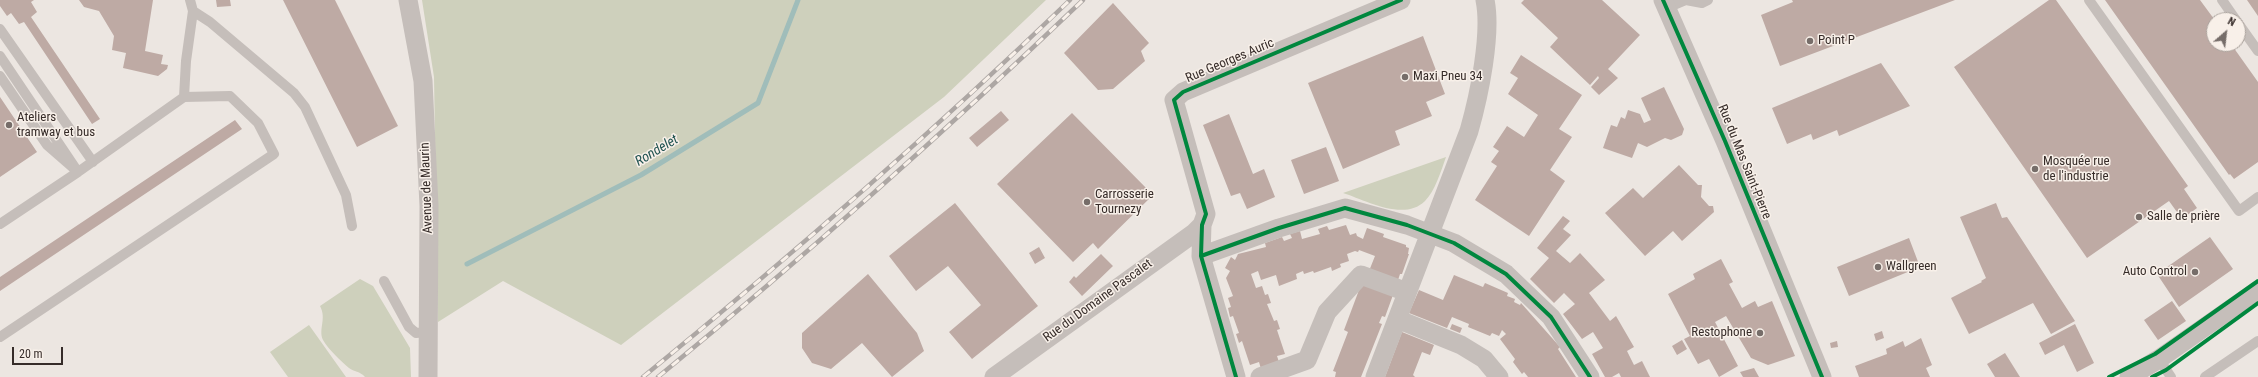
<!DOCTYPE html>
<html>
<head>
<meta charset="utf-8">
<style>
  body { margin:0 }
  #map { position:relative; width:2258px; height:377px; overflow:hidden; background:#ece6e1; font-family:"Roboto Condensed",sans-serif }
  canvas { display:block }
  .north { position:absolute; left:2206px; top:12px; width:40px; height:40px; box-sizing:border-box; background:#f8f0e9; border:1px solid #aaa29c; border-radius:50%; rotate:28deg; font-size:11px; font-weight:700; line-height:16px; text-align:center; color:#362c29 }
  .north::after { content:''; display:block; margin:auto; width:14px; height:18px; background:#766d69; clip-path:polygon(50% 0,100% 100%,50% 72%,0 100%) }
  .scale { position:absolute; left:12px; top:347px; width:51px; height:18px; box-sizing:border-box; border:2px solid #362c29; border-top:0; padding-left:5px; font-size:12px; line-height:14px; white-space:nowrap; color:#362c29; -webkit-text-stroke:3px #f8f0e9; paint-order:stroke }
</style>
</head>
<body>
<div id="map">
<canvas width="2258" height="377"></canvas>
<div class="north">N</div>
<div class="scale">20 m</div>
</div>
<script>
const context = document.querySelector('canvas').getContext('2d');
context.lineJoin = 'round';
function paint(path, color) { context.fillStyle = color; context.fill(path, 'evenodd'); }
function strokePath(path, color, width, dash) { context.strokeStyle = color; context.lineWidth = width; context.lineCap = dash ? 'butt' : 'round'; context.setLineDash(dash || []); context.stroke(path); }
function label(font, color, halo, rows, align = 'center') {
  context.font = font + ' "Roboto Condensed",sans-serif'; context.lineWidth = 3; context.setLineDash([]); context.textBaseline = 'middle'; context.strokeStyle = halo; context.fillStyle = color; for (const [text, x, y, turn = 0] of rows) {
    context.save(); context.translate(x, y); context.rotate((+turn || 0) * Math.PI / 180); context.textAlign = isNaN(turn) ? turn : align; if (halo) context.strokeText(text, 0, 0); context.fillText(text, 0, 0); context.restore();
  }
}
paint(new Path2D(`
  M422 0H1046L944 97 621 345 503 281 438 322 434 77Z
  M1446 157C1441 171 1435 191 1425 201 1404 222 1365 200 1343 193Z
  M360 279 373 286 410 348 411 377H365C360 371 354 372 349 368 341 361 328 349 323 340 318 329 327 319 320 306Z
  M309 325 346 377H288L270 352Z`), '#ced0bc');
strokePath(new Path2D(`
  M467 264 641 175 758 103 798 0`), '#a0bdba', 5);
paint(new Path2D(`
  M0 0H34L31 2 37 12 31 17 100 119 92 124 24 22 19 24 11 13 7 16 0 6Z
  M79 0H153L145 51 163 55 161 64 168 65 167 69 158 76 123 68 126 53 112 50 114 36 99 11 84 7Z
  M216 0H230L231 6 217 7Z
  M283 0H335L398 126 357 147Z
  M1524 0H1602L1640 35 1608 69 1618 78 1599 95 1591 87 1599 78 1598 76 1590 85 1550 47 1558 38 1521 3Z
  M1792 0H1955L1780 66 1761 15 1793 2Z
  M2049 0H2056L2188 186 2184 189 2197 208 2182 219 2169 201 2087 258 1954 67Z
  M2105 0H2200L2214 19V44H2231L2258 82V162L2234 179 2230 174 2229 175Z
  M2247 0H2258V16Z
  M1113 3 1149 43 1141 51 1145 61 1113 89 1098 90 1064 53Z
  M1423 36 1445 94 1426 102 1432 116 1395 131 1400 145 1343 169 1308 83Z
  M1521 55 1582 95 1559 129 1572 137 1550 170 1565 181 1529 236 1475 200 1497 166 1491 162 1499 151 1493 147 1507 126 1524 137 1538 115 1508 94 1518 78 1510 73Z
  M1881 63 1910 106 1839 136 1837 130 1813 140 1811 134 1787 144 1772 108Z
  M1664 87 1684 129 1682 135 1671 140 1665 138 1647 147 1638 143 1632 158 1603 148 1611 125 1617 127 1621 117 1625 119 1628 110 1640 114 1644 123 1651 120 1641 98Z
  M0 97 37 152 0 177Z
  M1001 111 1009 120 977 147 969 138Z
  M1072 113 1153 195 1098 249 1093 243 1073 262 997 184Z
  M1229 114 1253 174 1264 169 1275 197 1247 209 1240 193 1231 196 1203 125Z
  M235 120 242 129 0 291V277Z
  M1326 147 1339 181 1304 194 1291 160Z
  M1679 165 1698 185H1702L1701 197 1709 206H1713L1714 212 1682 241 1673 231 1645 256 1605 213 1633 188 1643 198Z
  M955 203 1038 306 972 359 949 332 981 305 948 266 916 291 889 256Z
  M1996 203 2002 218 2007 217 2075 321 2051 334 2033 303 1969 334 1951 298 1982 282 1981 281 1986 278 1960 217Z
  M1563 216 1570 221 1563 229 1571 235 1556 251 1570 263 1580 253 1605 280 1589 293 1610 321 1616 316 1634 347 1627 351 1634 365 1642 361 1650 377H1621L1619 373 1612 377H1605L1592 354 1603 348 1593 332 1582 339 1563 314 1575 304 1564 293 1554 303 1530 279 1549 258 1537 248Z
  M1346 225 1350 235 1356 233 1357 236 1363 239 1367 228 1384 234 1383 237 1406 245V247L1409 248 1408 254H1409L1402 274H1400L1398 280 1369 271 1375 256 1359 250 1358 252 1355 251 1347 254 1349 261 1340 264 1341 267 1332 271 1331 267 1314 273 1313 271 1304 274 1303 271 1296 274 1297 279 1279 286 1276 275 1261 280 1258 271 1251 274 1256 288 1262 286 1265 295 1268 294 1271 303 1267 304 1274 321 1277 320 1280 329 1277 330 1285 354 1277 356 1279 362 1261 369 1259 362 1250 365 1242 341 1239 343 1236 334 1239 333 1233 316 1230 317 1228 308 1231 307 1228 298 1233 296 1226 278 1230 271 1225 268 1231 257 1235 260 1238 254 1266 247 1265 243 1282 237 1284 241 1292 238 1290 234 1300 231 1302 239 1320 234 1318 229 1327 226 1329 230Z
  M2210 237 2233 269 2179 307 2157 274Z
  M1909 238 1920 267 1849 296 1837 267Z
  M1039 247 1045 258 1035 264 1029 253Z
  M1101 254 1113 266 1082 296 1069 282 1074 276 1076 278Z
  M1721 259 1733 282 1729 284 1742 308 1755 301 1758 307 1772 301 1795 356 1768 365 1751 358 1726 316 1715 322 1738 366 1719 377 1709 359 1698 364 1684 339 1690 336 1668 294 1695 279 1693 274Z
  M868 274 917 333 924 351 892 377 862 343 831 369 812 363 802 348V333Z
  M1454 275 1483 287 1485 283 1508 293 1507 296 1515 299 1514 302 1520 305 1521 303 1560 347 1558 349 1576 377H1528L1524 372 1522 374 1513 362 1515 359 1500 339 1506 334 1502 330 1499 336 1492 333 1490 336 1468 327 1469 324 1452 317 1447 328 1409 313 1419 290 1443 300Z
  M1362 282 1393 295 1385 317 1382 316 1379 323 1382 324 1361 377H1335L1336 372 1333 371 1348 332 1344 330Z
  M2172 301 2186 321 2158 340 2144 320Z
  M1452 324 1462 328 1460 333 1450 329Z
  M2075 324 2094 363 2077 372 2064 345 2045 355 2039 343Z
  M1882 331 1884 338 1876 341 1874 334Z
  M1402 332 1434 345 1430 355 1422 352 1413 375 1415 377H1385Z
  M1921 338 1932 365 1926 368 1930 377H1859L1855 366 1887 354 1886 349 1903 341 1905 347Z
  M1682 340 1687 349 1677 355 1672 346Z
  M1837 341 1838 347 1831 348 1830 343Z
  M2005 353 2020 377H1995L1987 364Z
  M1754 368 1759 377H1743L1740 372Z`), '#beaaa4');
strokePath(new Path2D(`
  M2089 0 2239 211 2258 197
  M2222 0 2236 20
  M1667 8 1686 0 1702 3 1708 0
  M193 11 210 22 294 93 305 107 346 195 352 226
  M2238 23 2258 51
  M0 29 93 162
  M0 56 78 172 184 97 230 96 258 123 274 154 0 337
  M0 76 47 145 78 172 0 224
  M184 97 186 61 193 11 190 0
  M384 281 409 327 416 333 428 332
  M2159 359 2171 377
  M2205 377 2258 341`), '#c5beba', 10);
strokePath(new Path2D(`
  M408 0 423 81 429 206 428 377
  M1663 0 1725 141 1822 377
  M1201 256 1279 228 1345 208 1407 225 1454 243 1506 274 1551 317 1590 377
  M1397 319 1461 345 1484 359 1499 377
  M994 377 1194 233 1202 225
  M1236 377 1201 256 1202 225 1206 214 1174 100 1183 92 1401 0
  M1260 377 1307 360 1327 312 1361 275 1407 292
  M1375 377 1469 131C1479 96 1492 34 1485 0
  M2129 377 2159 359 2258 290`), '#c5beba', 19);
const rail = new Path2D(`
  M643 377C790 257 933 132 1070 0
  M658 377C804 257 946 131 1083 0`);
strokePath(rail, '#ada7a4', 4.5);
strokePath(rail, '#f8f0e9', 3, [9]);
strokePath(new Path2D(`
  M1663 0 1725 141 1822 377
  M1201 256 1279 228 1345 208 1407 225 1454 243 1506 274 1551 317 1590 377
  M1236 377 1201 256 1202 225 1206 214 1174 100 1183 92 1401 0
  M2109 377 2155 354 2258 281
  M2152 377 2166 370 2258 303`), '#00873e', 4);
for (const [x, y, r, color] of [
  [1810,41,4,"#766d69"],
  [1405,77,4,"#766d69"],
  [9,125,4,"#766d69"],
  [2035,169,4,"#766d69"],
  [1087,202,4,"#766d69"],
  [2139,217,4,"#766d69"],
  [1878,267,4,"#766d69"],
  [2195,272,4,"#766d69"],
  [1760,333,4,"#766d69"]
]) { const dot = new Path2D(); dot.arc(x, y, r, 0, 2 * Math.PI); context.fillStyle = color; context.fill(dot); strokePath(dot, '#f8f0e9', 1.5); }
label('13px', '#362c29', '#f8f0e9', [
  ["Point P",1818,41],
  ["Maxi Pneu 34",1413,77],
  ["Ateliers",17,118],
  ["tramway et bus",17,133],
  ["Mosquée rue",2043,162],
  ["de l'industrie",2043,177],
  ["Carrosserie",1095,195],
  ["Tournezy",1095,210],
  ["Salle de prière",2147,217],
  ["Wallgreen",1886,267],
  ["Auto Control",2187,272,"right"],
  ["Restophone",1752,333,"right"]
], 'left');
label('13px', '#362c29', '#f8f0e9', [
  ["Rue Georges Auric",1230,61,-23],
  ["Rue du Mas Saint-Pierre",1744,162,68],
  ["Avenue de Maurin",427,188,-92],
  ["Rue du Domaine Pascalet",1098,301,-36]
]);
label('italic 14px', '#225452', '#f8f0e9', [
  ["Rondelet",657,151,-31]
]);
</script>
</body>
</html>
